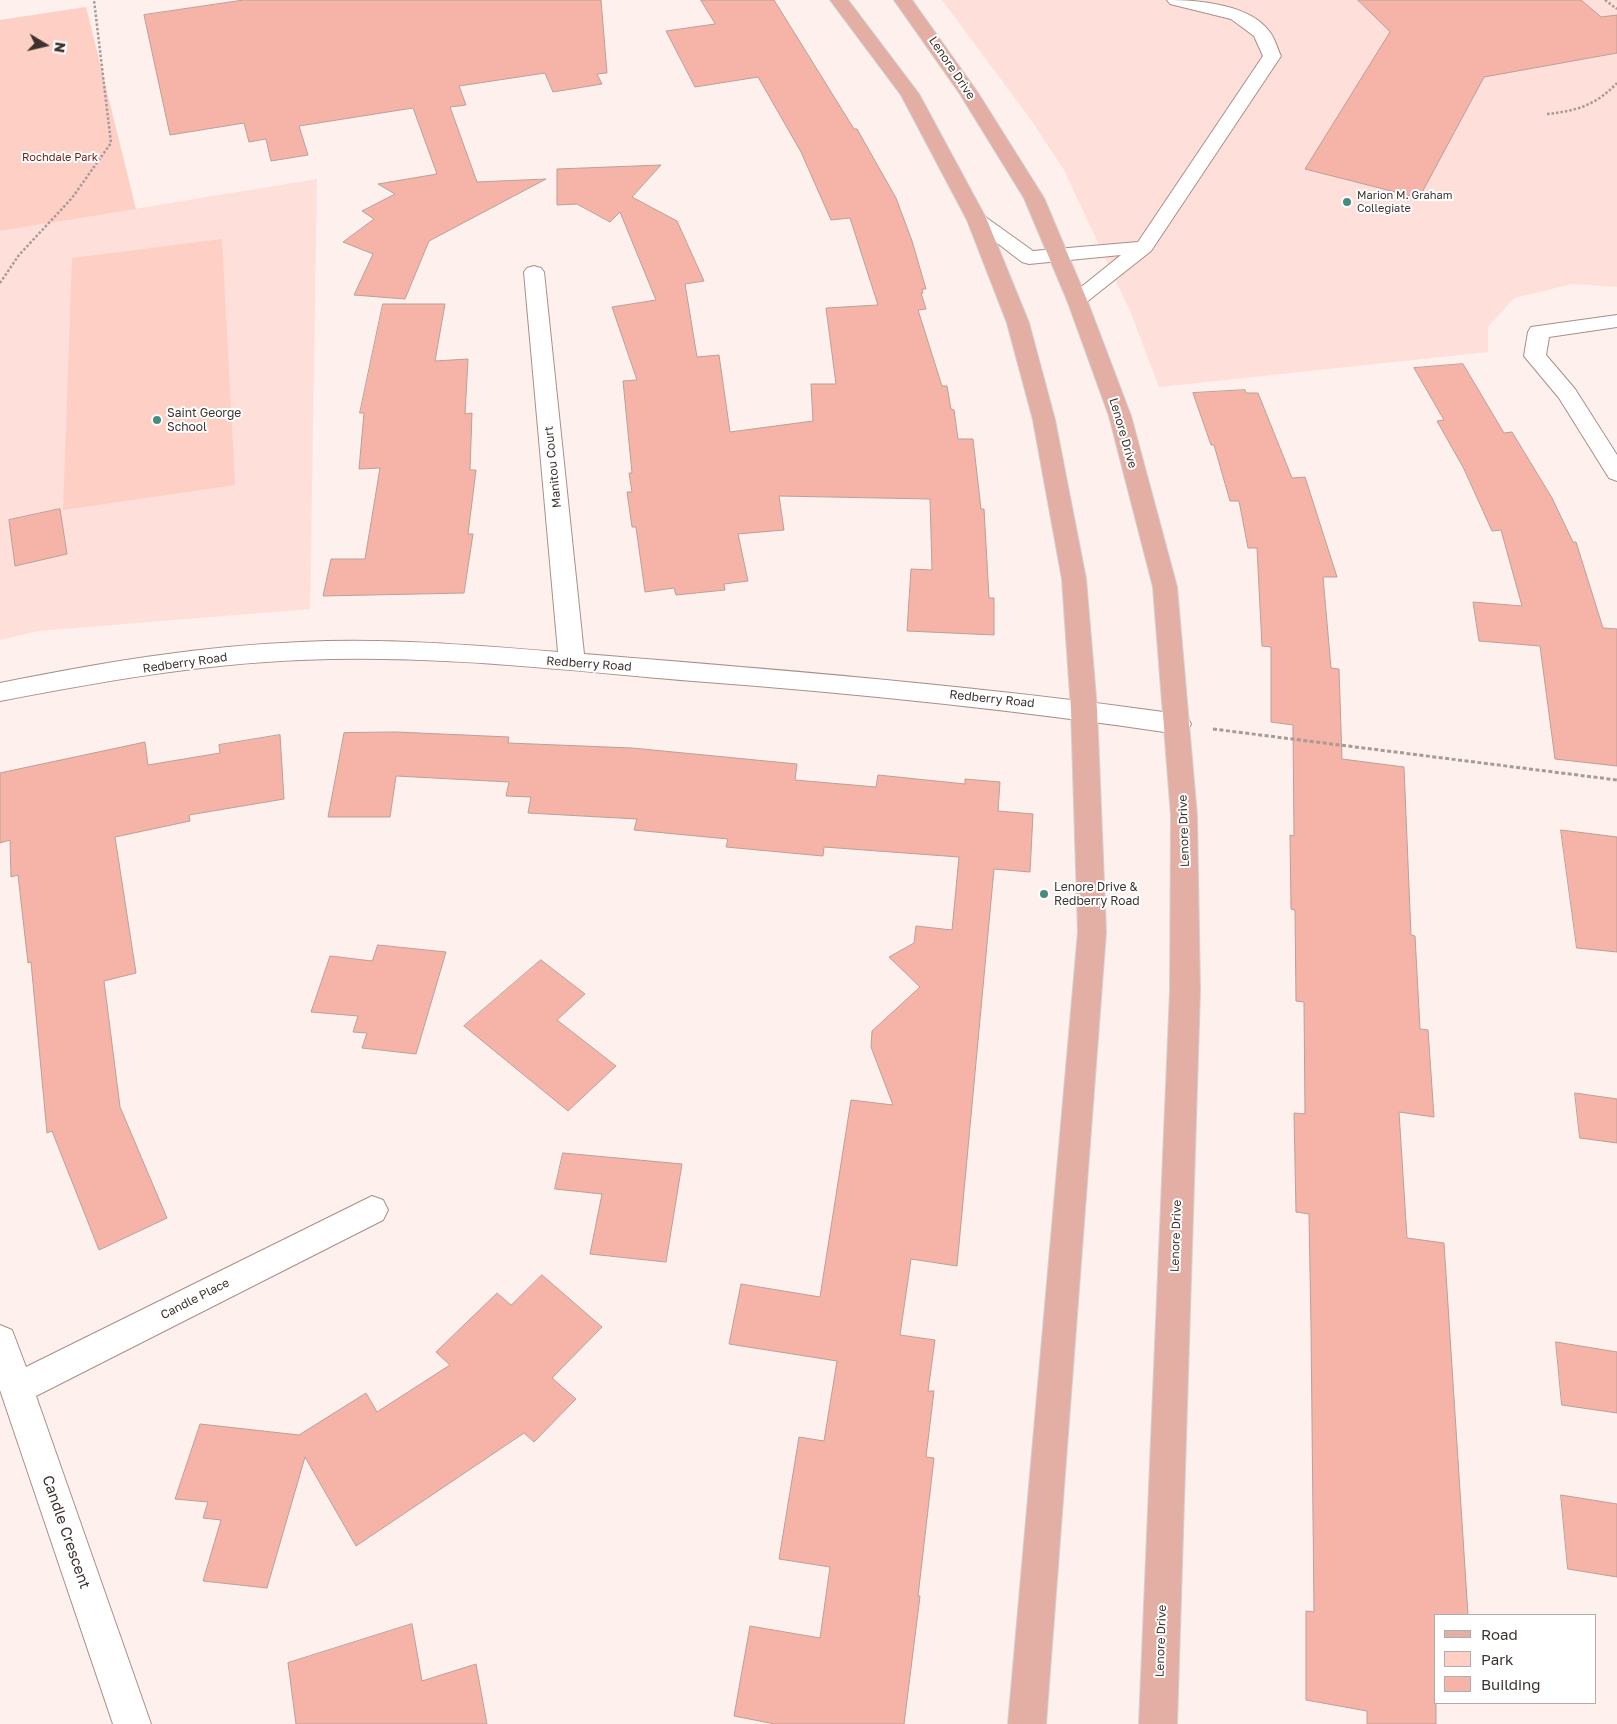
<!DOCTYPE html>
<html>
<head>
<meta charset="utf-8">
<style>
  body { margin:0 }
  #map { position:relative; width:1617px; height:1724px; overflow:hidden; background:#fdf0ed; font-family:"Golos Text",sans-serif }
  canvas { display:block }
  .legend { position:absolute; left:1434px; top:1614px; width:162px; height:90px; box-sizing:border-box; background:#fff; border:1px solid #b1adac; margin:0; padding:6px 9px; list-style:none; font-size:15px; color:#3d322f }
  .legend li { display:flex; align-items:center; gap:10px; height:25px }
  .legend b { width:25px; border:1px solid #b1adac }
  .north { position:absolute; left:20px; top:20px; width:50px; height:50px; -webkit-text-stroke:4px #fff; paint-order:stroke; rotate:99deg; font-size:14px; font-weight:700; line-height:20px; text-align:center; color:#3d322f }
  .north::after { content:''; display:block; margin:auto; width:18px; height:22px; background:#3d322f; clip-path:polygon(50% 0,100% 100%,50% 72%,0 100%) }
</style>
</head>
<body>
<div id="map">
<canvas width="1617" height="1724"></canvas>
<ul class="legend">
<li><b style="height:6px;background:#e3aea4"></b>Road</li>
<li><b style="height:14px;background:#fdcfc5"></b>Park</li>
<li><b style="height:14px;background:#f5b4a7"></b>Building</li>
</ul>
<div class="north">N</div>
</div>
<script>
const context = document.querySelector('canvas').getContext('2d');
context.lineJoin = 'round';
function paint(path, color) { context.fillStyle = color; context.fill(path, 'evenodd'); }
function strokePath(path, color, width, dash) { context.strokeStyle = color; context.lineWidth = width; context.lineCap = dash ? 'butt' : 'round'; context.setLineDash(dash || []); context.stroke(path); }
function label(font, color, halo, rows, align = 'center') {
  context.font = font + ' "Golos Text",sans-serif'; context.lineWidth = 4; context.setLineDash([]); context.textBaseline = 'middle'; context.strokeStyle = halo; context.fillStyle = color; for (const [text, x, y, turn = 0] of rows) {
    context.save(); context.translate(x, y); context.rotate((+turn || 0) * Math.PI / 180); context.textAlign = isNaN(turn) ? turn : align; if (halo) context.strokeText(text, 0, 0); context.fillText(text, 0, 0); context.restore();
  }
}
paint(new Path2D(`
  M942 0H1617V287L1572 284 1514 298 1488 327V352L1159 387 1131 313 1064 170 1029 117Z
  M317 179 310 609 38 631 0 640V231Z`), '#ffdfd9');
paint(new Path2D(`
  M86 7 136 209 0 231V20Z
  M222 239 235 485 63 510 72 258Z`), '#fdcfc5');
const building = new Path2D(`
  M244 0H601L607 73 597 74 602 84 553 92 545 73 459 86 466 105 450 107 477 182 546 179 429 241 405 299 354 295 373 254 343 242 374 219 362 211 395 194 378 184 437 174 413 108 299 126 308 155 271 161 266 139 249 142 244 123 170 135 144 15Z
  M701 0H774L854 129H857L896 198 912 241 926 289H922L923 293H921L926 309 918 310 942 386H947L951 409 954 410 958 439H973L981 509H984L989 598H994V635L907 631 911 569 932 570 930 499 779 496 784 530 738 534 748 581 724 584 725 590 676 595 674 588 645 592 636 527H632L627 492H632L629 473H632L623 381 637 380 612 307 656 300 620 212 610 222 577 204 557 205V169L661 165 632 197 677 221 704 281 685 284 697 357 719 355 730 432 813 421 811 384H836L826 308 878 305 850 218 831 220 801 152 758 77 695 87 666 31 715 24Z
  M1358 0H1581L1601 17 1617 15V53L1484 77 1419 198 1305 169 1390 32Z
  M383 304H445L435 361 468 359 465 414 472 413 470 470H476L468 534H473L464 593 323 596 331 559H365L380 468 359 469 364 413H360Z
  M1463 364 1504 433 1512 432 1552 498 1573 542H1576L1603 628 1617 629V766L1555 759 1540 646 1479 641 1473 602 1522 606 1501 530 1492 531 1464 469 1437 421 1444 420 1414 368Z
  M1245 390 1246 393H1258L1292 478 1305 477 1337 577H1323L1331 668 1339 669 1342 759 1404 767 1411 935 1415 936 1420 1029 1428 1030 1434 1117 1399 1112 1407 1238 1444 1243 1468 1615H1436V1724H1367V1711L1306 1700V1611L1314 1612 1311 1326 1309 1214 1296 1212 1294 1113 1305 1114 1304 1002 1296 1001 1295 910 1291 909 1290 835 1294 836 1293 725 1271 722V647L1262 646 1257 548H1248L1239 501H1230L1214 445H1211L1193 393Z
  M60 509 67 554 15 566 9 520Z
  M396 732 509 737 508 743 632 748 797 764 795 780 876 787 878 775 965 784V779L1000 782 998 811 1033 814 1030 872 994 869 957 1266 911 1259 900 1335 935 1340 928 1391H934L926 1457 934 1458 918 1596H920L904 1724H775L734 1716 750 1626 820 1638 830 1567 779 1559 799 1437 824 1441 837 1361 729 1344 741 1284 820 1297 851 1100 893 1105 871 1047 872 1031 920 987 889 957 914 943 916 926 952 930 959 857 824 847 823 856 726 847 728 839 634 830 637 819 528 813 531 797 506 796 509 782 396 776 390 817H328L344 733Z
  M280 735 284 799 189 815 190 821 115 837 136 973 104 981 120 1107 167 1218 99 1250 52 1131 47 1133 31 962 28 963 18 875 11 877 10 840 0 843V773L145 742 148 765 220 753 219 745Z
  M1561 830 1617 837V952L1577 948Z
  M378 945 446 952 416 1054 362 1048 367 1033 353 1032 358 1016 311 1012 330 956 372 961Z
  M541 960 585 994 557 1020 616 1066 568 1111 464 1026Z
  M1575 1093 1617 1099V1143L1580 1138Z
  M563 1153 682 1164 666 1262 590 1254 602 1194 555 1189Z
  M542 1275 602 1327 552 1378 576 1399 534 1442 524 1433 356 1546 305 1457 267 1588 203 1581 221 1520 203 1518 208 1502 175 1499 200 1424 299 1435 366 1393 377 1412 450 1365 436 1352 497 1293 511 1305Z
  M1556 1342 1617 1352V1413L1562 1405Z
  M1561 1495 1617 1504V1577L1568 1569Z
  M412 1624 422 1681 476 1664 487 1724H296L288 1663Z`);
paint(building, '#f5b4a7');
strokePath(building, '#bc9f99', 1);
const minor = new Path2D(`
  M1167 0C1198 0 1249 4 1269 31 1275 38 1277 48 1281 56L1151 251 1084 304 1077 306 1070 304 1067 300 1070 296 1121 255 1029 264 1022 262 967 220 970 216H984L1033 251 1138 242 1263 56 1254 36 1231 19 1170 4Z
  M534 266 541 268 544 272 584 654C782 670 981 686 1178 714L1187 717 1191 724 1187 731 1178 734C1017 710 855 693 693 681 563 670 432 654 301 660 199 664 99 682 0 701V683C99 663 199 646 301 642 387 638 473 645 558 652L524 272 527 268Z
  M1617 315V327L1549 337 1546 355 1575 389 1617 455V481L1609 478 1559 398 1524 356 1528 332 1531 327Z
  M372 1196 383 1200 388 1210 383 1220 36 1396 151 1724H113L0 1390V1325L12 1330 26 1367Z`);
const major = new Path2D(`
  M830 0H848L919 94 987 220 1029 323 1055 420 1086 579 1097 709 1106 932 1046 1724H1008L1078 932 1071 709 1062 579 1033 420 1007 323 967 220 901 95Z
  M894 0H912L978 93 1044 198 1087 300 1131 416 1177 587 1197 816 1200 991 1177 1724H1139L1170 991 1171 816 1153 587 1109 416 1067 300 1024 198 960 94Z`);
strokePath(minor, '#aa8e88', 2);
strokePath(major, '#d4d2d1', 2);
strokePath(new Path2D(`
  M1605 0 1617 9
  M1547 114C1577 111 1596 105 1617 83
  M0 283 19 255 72 198 111 143 94 0`), '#a79b98', 2.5, [2.5, 2]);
strokePath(new Path2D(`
  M1213 729 1617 780`), '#a79b98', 3, [4, 2.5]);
paint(minor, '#fff');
paint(major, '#e3aea4');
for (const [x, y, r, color] of [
  [1347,202,5,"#478c81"],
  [157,420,5,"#478c81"],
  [1044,894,5,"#478c81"]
]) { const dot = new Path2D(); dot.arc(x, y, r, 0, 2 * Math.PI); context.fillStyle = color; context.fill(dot); strokePath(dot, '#fff', 2); }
label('11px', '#6e2316', '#fff', [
  ["Rochdale Park",60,158]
]);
label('11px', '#3d322f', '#fff', [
  ["Marion M. Graham",1357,196],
  ["Collegiate",1357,209]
], 'left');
label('12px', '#3d322f', '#fff', [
  ["Lenore Drive",952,68,56],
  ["Lenore Drive",1123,433,74],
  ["Manitou Court",553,467,-96],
  ["Redberry Road",185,663,-8],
  ["Redberry Road",589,664,4],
  ["Redberry Road",992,699,6],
  ["Lenore Drive",1184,831,-92],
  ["Lenore Drive",1176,1236,-88],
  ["Candle Place",195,1299,-27],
  ["Lenore Drive",1161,1641,-88]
]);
label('12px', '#3d322f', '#fff', [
  ["Saint George",167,413],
  ["School",167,427],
  ["Lenore Drive &",1054,887],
  ["Redberry Road",1054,901]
], 'left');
label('15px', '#3d322f', '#fff', [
  ["Candle Crescent",66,1532,71]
]);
</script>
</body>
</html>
